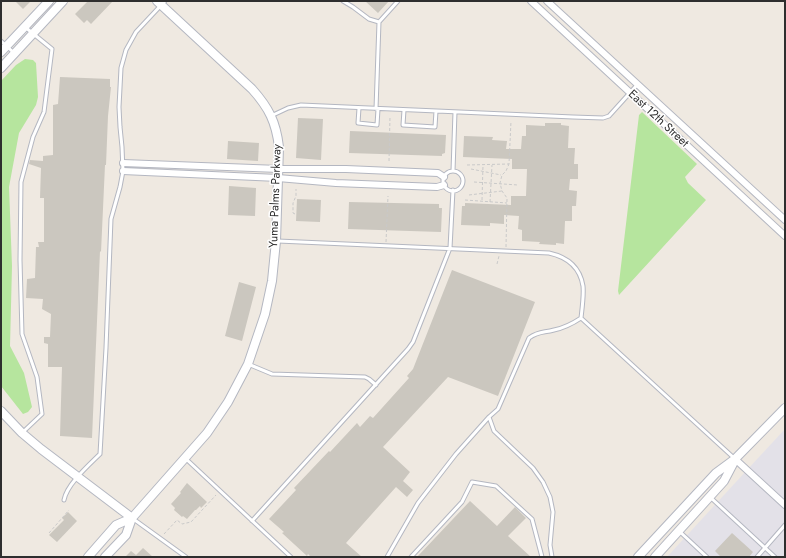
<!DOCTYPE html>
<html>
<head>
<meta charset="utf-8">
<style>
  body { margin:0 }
  #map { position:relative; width:786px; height:558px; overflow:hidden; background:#efe9e1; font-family:Jost,sans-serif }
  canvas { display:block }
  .frame { position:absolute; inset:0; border:2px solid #2e2e2e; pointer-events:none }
</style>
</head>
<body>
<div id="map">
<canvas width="786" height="558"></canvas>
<div class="frame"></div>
</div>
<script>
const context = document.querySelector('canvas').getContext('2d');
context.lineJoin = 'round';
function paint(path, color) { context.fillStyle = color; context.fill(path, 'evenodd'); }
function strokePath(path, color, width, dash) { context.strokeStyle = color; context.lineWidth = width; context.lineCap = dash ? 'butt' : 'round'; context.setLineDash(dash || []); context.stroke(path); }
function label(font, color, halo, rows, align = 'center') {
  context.font = font + ' Jost,sans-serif'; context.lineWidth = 3; context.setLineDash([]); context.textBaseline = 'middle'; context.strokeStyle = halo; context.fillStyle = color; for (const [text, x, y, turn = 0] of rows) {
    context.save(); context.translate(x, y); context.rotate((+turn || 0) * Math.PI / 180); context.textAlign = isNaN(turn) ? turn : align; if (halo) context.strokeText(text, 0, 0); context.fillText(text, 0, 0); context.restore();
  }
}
paint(new Path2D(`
  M785 429V557H667L747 470Z`), '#e3e1e8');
paint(new Path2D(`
  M25 59 33 60 36 63 38 97 36 105 19 133 9 187 12 266 10 346 24 373 32 407 28 412 23 414 1 386V81L16 65Z
  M642 112 697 164 685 177 688 183 706 200 619 295 618 291 639 115Z`), '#b6e59e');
paint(new Path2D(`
  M15 1H31L23 9Z
  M88 1H113L91 24 87 20 84 23 75 14Z
  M365 1H389L378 13Z
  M60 77 110 79V87H111L108 116 106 165H105L101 252 100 251 92 438 60 436 62 367H48V344L44 343V337H50L51 314 42 309 43 299 26 298 27 279 35 278 36 247H39L38 242H44V198H40L41 168 29 164 30 160 43 161V156L53 155V105L58 104Z
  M298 118 323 119 321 160 296 158Z
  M545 123H561V125L569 126 568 148H575L574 164H578V179H570L569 190 577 191 576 206H572V221H565L564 244 556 243V245L539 244 540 242 522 241V230L518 229 519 216 504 215V224L490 223V226L461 225 462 206H465V203L511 205V196H526L527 169H512V159L463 157 464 136 493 137 492 140 507 141 506 149H521L522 136H526V125L545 126Z
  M350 131 446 135 445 153 442 154V156L349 153Z
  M228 141 259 143 258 161 227 159Z
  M229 186 256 188 255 216 228 215Z
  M297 199 321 200 320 222 296 221Z
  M349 202 439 204V208H442L441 232 348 229Z
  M452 270 535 302 498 396 448 377 383 447 410 472 403 481 413 490 407 497 396 487 346 543 362 557H311L308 554 307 556 282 533 284 532 269 519 296 490 294 488 329 451 330 452 357 423 360 427 370 416 373 418 409 378 407 376 413 369Z
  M239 282 256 287 242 341 225 336Z
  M187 483 207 502 201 508 200 506 196 510H195L187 519 183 516 182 517 174 510 175 508 171 504 181 493 180 492Z
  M470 501 497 526 515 507 526 518 508 536 531 557H417Z
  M68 512 77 521 57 542 49 535 64 520 62 518Z
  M732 533 753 552 749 557H721L715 551Z
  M143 548 153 557H125L131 551 136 555Z`), '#cbc7bf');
const service = new Path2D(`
  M343 1 353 7 369 19 379 22 398 1
  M1 41 13 52
  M359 108 358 123 377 125 378 109
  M376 109 379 22
  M404 110 403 125 435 127 436 111
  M271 116 288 108 301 105 573 117 603 118 609 116 637 85
  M453 171 455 112
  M443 181a10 10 0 1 1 20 0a10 10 0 1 1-20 0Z
  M278 241 549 253C567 257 580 267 583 286 584 295 582 309 581 318
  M248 364 272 374 365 377 369 379 376 385
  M23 432 42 414 37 377 22 334 20 260 21 182 33 137 44 112 52 49 25 27
  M185 458 291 557
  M710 497 775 557
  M64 500C67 484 89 465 100 454L106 348 111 219 120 187 123 171 122 147 120 127 119 107 121 68 126 50 136 32 165 1
  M132 518 186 557
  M252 521 408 349 413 342 450 248 453 190
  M679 531 707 557
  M387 557 418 503 456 454 489 417
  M411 557 462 502 472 482 496 486 532 519 542 557
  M552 557 550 545 553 512 550 497 543 482 533 468 494 431 489 417 498 409 529 338C539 331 543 333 554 330 564 328 572 324 581 318L734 458
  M757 557 785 525`);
const minor = new Path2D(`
  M531 1 785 236
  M547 1 785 220
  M123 163 279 169H346L438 173 444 177
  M123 171 278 178 336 183 437 187 444 185
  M735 459 785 505`);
const tertiary = new Path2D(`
  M1 52 49 1
  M1 68 63 1
  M1 411 22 433 41 449 132 518
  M88 557 116 525 132 518
  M105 557 126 535 132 518 207 433 228 402 248 364 265 314 272 281 276 241 279 147C276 122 269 108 252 89L157 1
  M638 557 716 473 735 459 785 408
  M655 557 724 481 734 462`);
strokePath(service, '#b4b7c1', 5);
strokePath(minor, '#b4b7c1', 8);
strokePath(tertiary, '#b4b7c1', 10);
strokePath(new Path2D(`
  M389 161 390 116
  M467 165 509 164 511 121
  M471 169 501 175
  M474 182 518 185
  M469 195 502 191
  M465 200 507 203
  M482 200 483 165
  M490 202 492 165
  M295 214 293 213V203L296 196V189
  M386 242 388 196
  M506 247 507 198 502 191 500 183 502 175 506 171 509 164
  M497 264 499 256
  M49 533 69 510
  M164 534 177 520 182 524 191 522 216 495`), '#c9c9c9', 1, [3, 2]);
strokePath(service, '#fff', 3);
strokePath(minor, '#fff', 6);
strokePath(tertiary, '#fff', 8);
label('12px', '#2e2e2e', '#fff', [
  ["East 12th Street",658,119,43],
  ["Yuma Palms Parkway",276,196,-88]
]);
</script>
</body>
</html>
